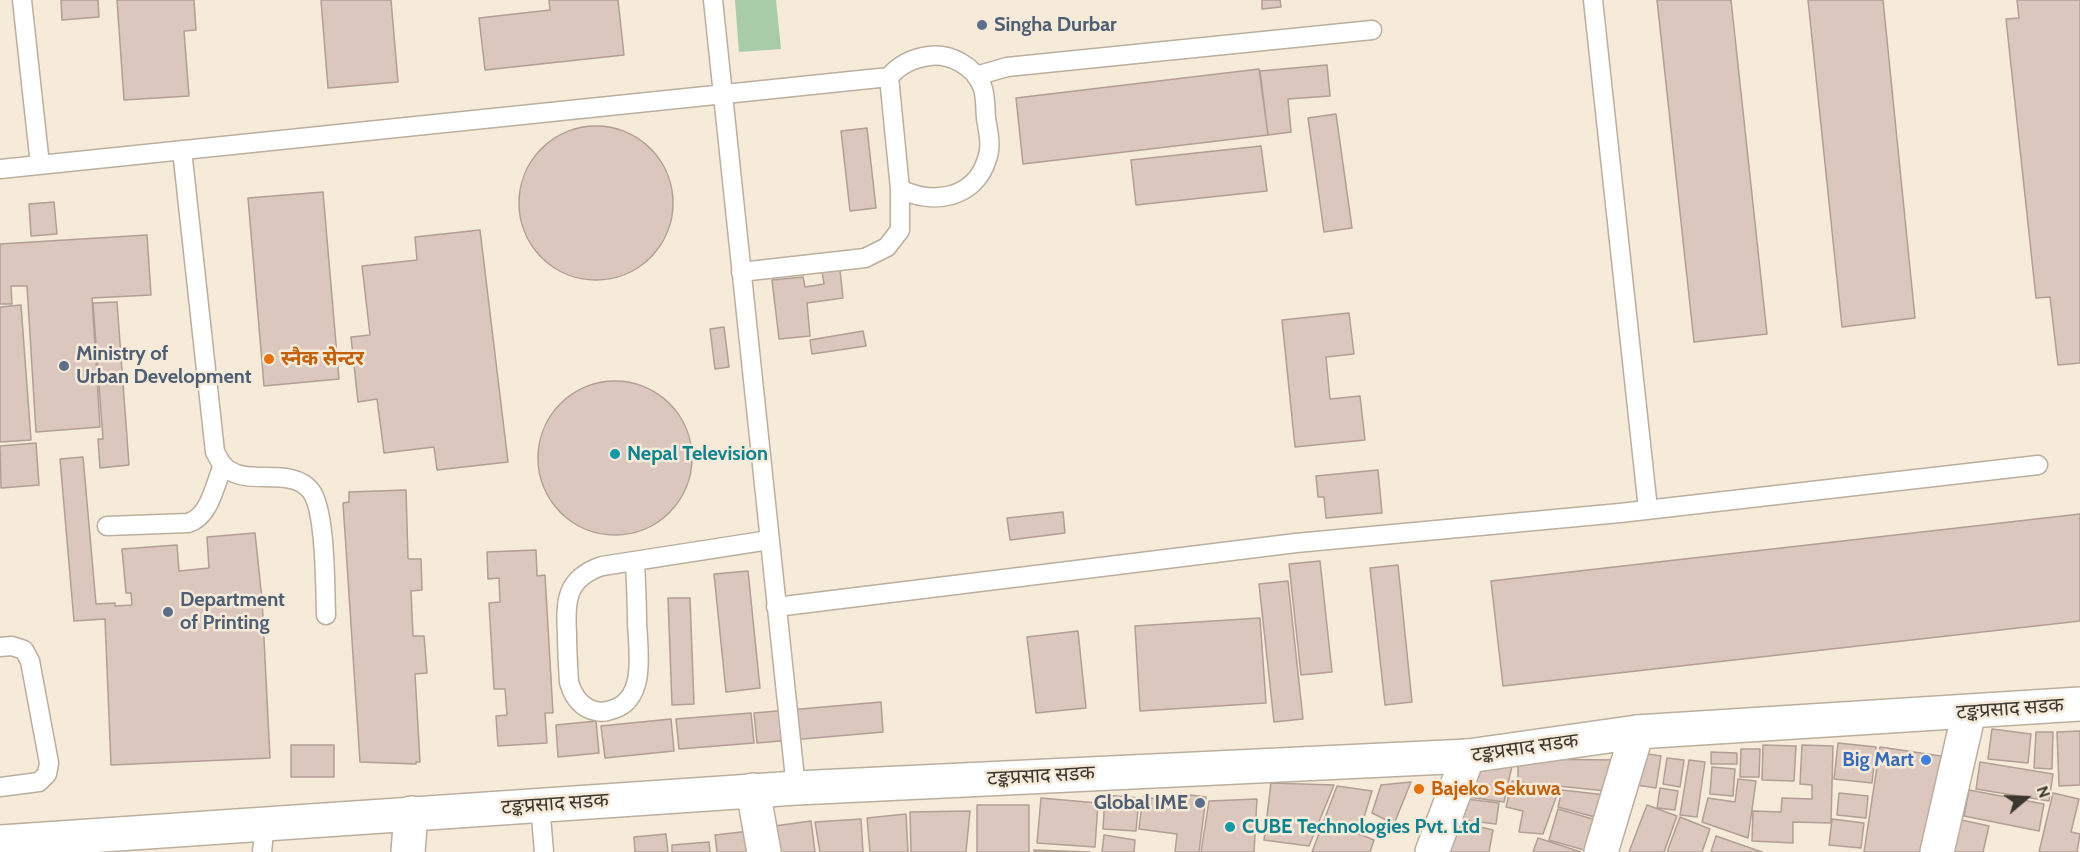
<!DOCTYPE html>
<html>
<head>
<meta charset="utf-8">
<style>
  body { margin:0 }
  #map { position:relative; width:2080px; height:852px; overflow:hidden; background:#f6ead9; font-family:Cabin,sans-serif }
  canvas { display:block }
  .north { position:absolute; left:1996px; top:768px; width:60px; height:60px; -webkit-text-stroke:4px #f6ead9; paint-order:stroke; rotate:71deg; font-size:16px; font-weight:700; line-height:24px; text-align:center; color:#3b3730 }
  .north::after { content:''; display:block; margin:auto; width:21px; height:27px; background:#3b3730; clip-path:polygon(50% 0,100% 100%,50% 72%,0 100%) }
</style>
</head>
<body>
<div id="map">
<canvas width="2080" height="852"></canvas>
<div class="north">N</div>
</div>
<script>
const context = document.querySelector('canvas').getContext('2d');
context.lineJoin = 'round';
function paint(path, color) { context.fillStyle = color; context.fill(path, 'evenodd'); }
function strokePath(path, color, width, dash) { context.strokeStyle = color; context.lineWidth = width; context.lineCap = dash ? 'butt' : 'round'; context.setLineDash(dash || []); context.stroke(path); }
function label(font, color, halo, rows, align = 'center') {
  context.font = font + ' Cabin,"Noto Sans Devanagari",sans-serif'; context.lineWidth = 5; context.setLineDash([]); context.textBaseline = 'middle'; context.strokeStyle = halo; context.fillStyle = color; for (const [text, x, y, turn = 0] of rows) {
    context.save(); context.translate(x, y); context.rotate((+turn || 0) * Math.PI / 180); context.textAlign = isNaN(turn) ? turn : align; if (halo) context.strokeText(text, 0, 0); context.fillText(text, 0, 0); context.restore();
  }
}
paint(new Path2D(`
  M735 0H776L781 49 739 52Z`), '#a8cca7');
const building = new Path2D(`
  M61 0H98L99 17 62 20Z
  M117 0H194L196 30 184 31 189 96 124 100Z
  M321 0H391L398 82 328 88Z
  M549 0H618L624 55 485 70 479 18 550 10Z
  M1262 0H1280L1281 7 1262 9Z
  M1657 0H1731L1767 334 1694 342Z
  M1808 0H1883L1915 318 1842 327Z
  M2017 0H2080V363L2058 365 2050 297 2036 298 2006 19 2019 18Z
  M1327 65 1330 96 1288 99 1291 132 1268 135 1260 71Z
  M1259 69 1268 135 1023 164 1016 98Z
  M1336 114 1352 228 1324 232 1308 118Z
  M519 203a77 77 0 1 1 154 0a77 77 0 1 1-154 0Z
  M867 128 876 208 850 211 841 131Z
  M1261 146 1267 191 1136 205 1131 160Z
  M323 192 339 379 264 386 248 198Z
  M54 202 57 234 31 236 29 204Z
  M480 230 508 462 437 470 434 447 384 453 377 399 358 402 351 337 370 335 362 266 417 260 415 237Z
  M147 235 151 295 92 298 100 427 36 432 27 286H11L12 304H0V244Z
  M840 270 843 298 807 303 810 336 779 339 772 280 803 277 805 287 824 284 822 272Z
  M117 302 129 465 100 468 98 439H103L93 303Z
  M21 305 31 440 0 442V307Z
  M1349 313 1354 354 1326 357 1330 399 1360 396 1365 440 1295 447 1282 320Z
  M724 327 729 367 715 369 710 329Z
  M863 331 866 346 812 354 810 340Z
  M538 458a77 77 0 1 1 154 0a77 77 0 1 1-154 0Z
  M36 443 39 485 1 488 0 446Z
  M83 457 96 604 115 603V606L132 605 131 593H126L122 549 177 545 179 571 209 568 207 537 255 533 262 599 270 758 111 765 105 619 74 621 60 459Z
  M1378 470 1382 513 1326 518 1324 497H1318L1316 476Z
  M406 490 408 558 409 559H421L422 590 411 591 413 636H424L427 673 415 674 420 762H416V764L360 762 343 503 349 502V492Z
  M1063 512 1065 533 1010 540 1007 518Z
  M2080 514V621L1503 686 1491 581Z
  M536 550 537 576 545 575 553 713H545L547 743 498 746 496 716 507 715 505 689H494L489 603 500 602 499 578 488 579 487 552Z
  M1320 561 1332 672 1301 675 1289 564Z
  M1398 565 1412 702 1385 705 1370 568Z
  M748 571 760 688 726 692 714 574Z
  M1288 581 1303 719 1274 722 1259 584Z
  M668 598H690L694 704 672 705Z
  M1260 618 1266 703 1140 711 1135 626Z
  M1078 631 1086 708 1036 713 1027 637Z
  M881 702 883 732 757 743 754 713Z
  M751 713 754 743 679 749 676 719Z
  M671 719 674 751 605 758 601 726Z
  M596 721 599 753 558 757 556 725Z
  M1992 729 2031 734 2028 763 1988 759Z
  M2080 731V785L2059 786 2057 732Z
  M2036 732H2053L2052 769 2034 768Z
  M1838 743 1876 747 1872 783 1834 779Z
  M291 745H334V777H291Z
  M1763 745 1796 746 1794 781 1762 780Z
  M1802 745 1833 746 1831 823 1793 822V843L1752 841 1753 811 1781 812 1782 798 1812 799V785L1800 784Z
  M1880 747 1941 756 1927 852H1864Z
  M1741 749H1760L1759 777H1740Z
  M1635 752 1661 756 1656 788 1630 784Z
  M1711 752 1737 753V764H1711Z
  M1667 758 1684 760 1680 787 1663 784Z
  M1518 759 1618 760 1616 792 1518 782Z
  M1689 760 1705 762 1697 817 1680 815Z
  M1980 762 2053 774 2049 801 1976 789Z
  M1512 766 1504 802 1460 796 1466 768Z
  M1712 767 1735 769 1733 796 1710 794Z
  M1738 779 1756 781 1748 838 1702 822 1708 798 1735 802Z
  M1512 781 1559 789 1543 834 1519 832 1523 811 1506 807Z
  M1411 782 1394 824 1372 813 1381 785Z
  M1271 783 1334 785 1309 846 1264 840Z
  M1337 786 1372 791 1359 834 1374 840 1370 852H1312Z
  M1660 788 1678 791 1675 810 1657 808Z
  M1562 790 1606 795 1602 819 1558 807Z
  M1969 790 2044 804 2039 831 1964 816Z
  M1839 793 1868 796 1866 818 1837 815Z
  M2053 793 2079 799 2071 832 2080 834 2077 852H2039Z
  M1182 794 1206 797 1199 852H1175L1177 834 1139 829 1143 797 1181 802Z
  M1105 795 1139 798 1136 831 1103 829Z
  M1041 798 1098 803 1095 847 1037 843Z
  M1458 798 1499 803 1496 824 1455 819Z
  M1257 799 1254 852H1201L1209 801Z
  M977 805H1029V852H977Z
  M1647 805 1677 816 1664 852H1629Z
  M1558 809 1603 822 1591 852 1549 840Z
  M970 811 966 852H911L910 812Z
  M906 814 908 852H870L867 818Z
  M1680 817 1710 829 1702 852H1667Z
  M861 819 863 852H820L815 822Z
  M1832 819 1864 823 1861 848 1829 845Z
  M1957 819 1989 826 1983 852H1950Z
  M811 821 815 852H770L767 827Z
  M1453 821 1493 830 1489 852H1446Z
  M750 831 753 852H717L715 835Z
  M666 834 668 852H635L634 837Z
  M1104 835 1135 840 1134 852H1102Z
  M1716 836 1762 852H1711Z
  M1538 838 1581 852H1533Z
  M709 842 710 852H672V845Z
  M1034 850 1090 852H1034Z`);
paint(building, '#dbc7bd');
strokePath(building, '#b19e95', 1.5);
const lane = new Path2D(`
  M22 0 40 165
  M713 0 796 788
  M1593 0 1648 509
  M976 76 1007 67 1372 30
  M889 77C899 65 914 58 929 56 950 53 974 66 982 86 986 95 985 108 986 118 988 131 992 146 987 159 975 199 933 205 900 189
  M182 150 215 452C217 455 219 460 222 464 243 490 290 464 311 491 326 511 325 588 326 615
  M0 169 889 77 900 189V230L887 247 865 258 741 272
  M107 526 188 523C210 517 215 484 223 465
  M635 562C636 582 637 602 637 622 638 649 647 698 614 709 608 711 602 713 596 711 581 708 573 696 569 682 568 666 567 650 567 634 565 601 566 578 602 566L769 540
  M776 607 1296 543 1620 513 2038 465
  M0 647 12 646 24 650 30 661 49 763 47 774 39 782 0 787
  M540 805 544 852
  M262 852 265 823`);
const street = new Path2D(`
  M753 790 764 852
  M408 852 411 813
  M1432 852 1468 756
  M1601 852 1637 732
  M1937 852 1969 712`);
const secondary = new Path2D(`
  M0 842 796 788 1468 756 1637 732 2080 704`);
strokePath(lane, '#baaf9e', 21);
strokePath(street, '#baaf9e', 36);
strokePath(secondary, '#baaf9e', 36);
strokePath(lane, '#fff', 18);
strokePath(street, '#fff', 33);
strokePath(secondary, '#fff', 33);
for (const [x, y, r, color] of [
  [982,25,6,"#5c6f8a"],
  [269,359,6,"#e8710a"],
  [64,366,6,"#5c6f8a"],
  [615,454,6,"#0f9aa8"],
  [168,612,6,"#5c6f8a"],
  [1926,760,6,"#3f7fe0"],
  [1419,789,6,"#e8710a"],
  [1200,803,6,"#5c6f8a"],
  [1230,827,6,"#0f9aa8"]
]) { const dot = new Path2D(); dot.arc(x, y, r, 0, 2 * Math.PI); context.fillStyle = color; context.fill(dot); strokePath(dot, '#f6ead9', 2); }
label('bold 20px', '#4e5e75', '#f6ead9', [
  ["Singha Durbar",994,25],
  ["Ministry of",76,354],
  ["Urban Development",76,377],
  ["Department",180,600],
  ["of Printing",180,623],
  ["Global IME",1188,803,"right"]
], 'left');
label('bold 20px', '#c56008', '#f6ead9', [
  ["स्नैक सेन्टर",281,359],
  ["Bajeko Sekuwa",1431,789]
], 'left');
label('bold 20px', '#0d838f', '#f6ead9', [
  ["Nepal Television",627,454],
  ["CUBE Technologies Pvt. Ltd",1242,827]
], 'left');
label('20px', '#3b3730', '#f6ead9', [
  ["टङ्कप्रसाद सडक",2010,709,-4],
  ["टङ्कप्रसाद सडक",1525,748,-8],
  ["टङ्कप्रसाद सडक",1041,776,-3],
  ["टङ्कप्रसाद सडक",555,804,-4]
]);
label('bold 20px', '#366cbe', '#f6ead9', [
  ["Big Mart",1914,760]
], 'right');
</script>
</body>
</html>
